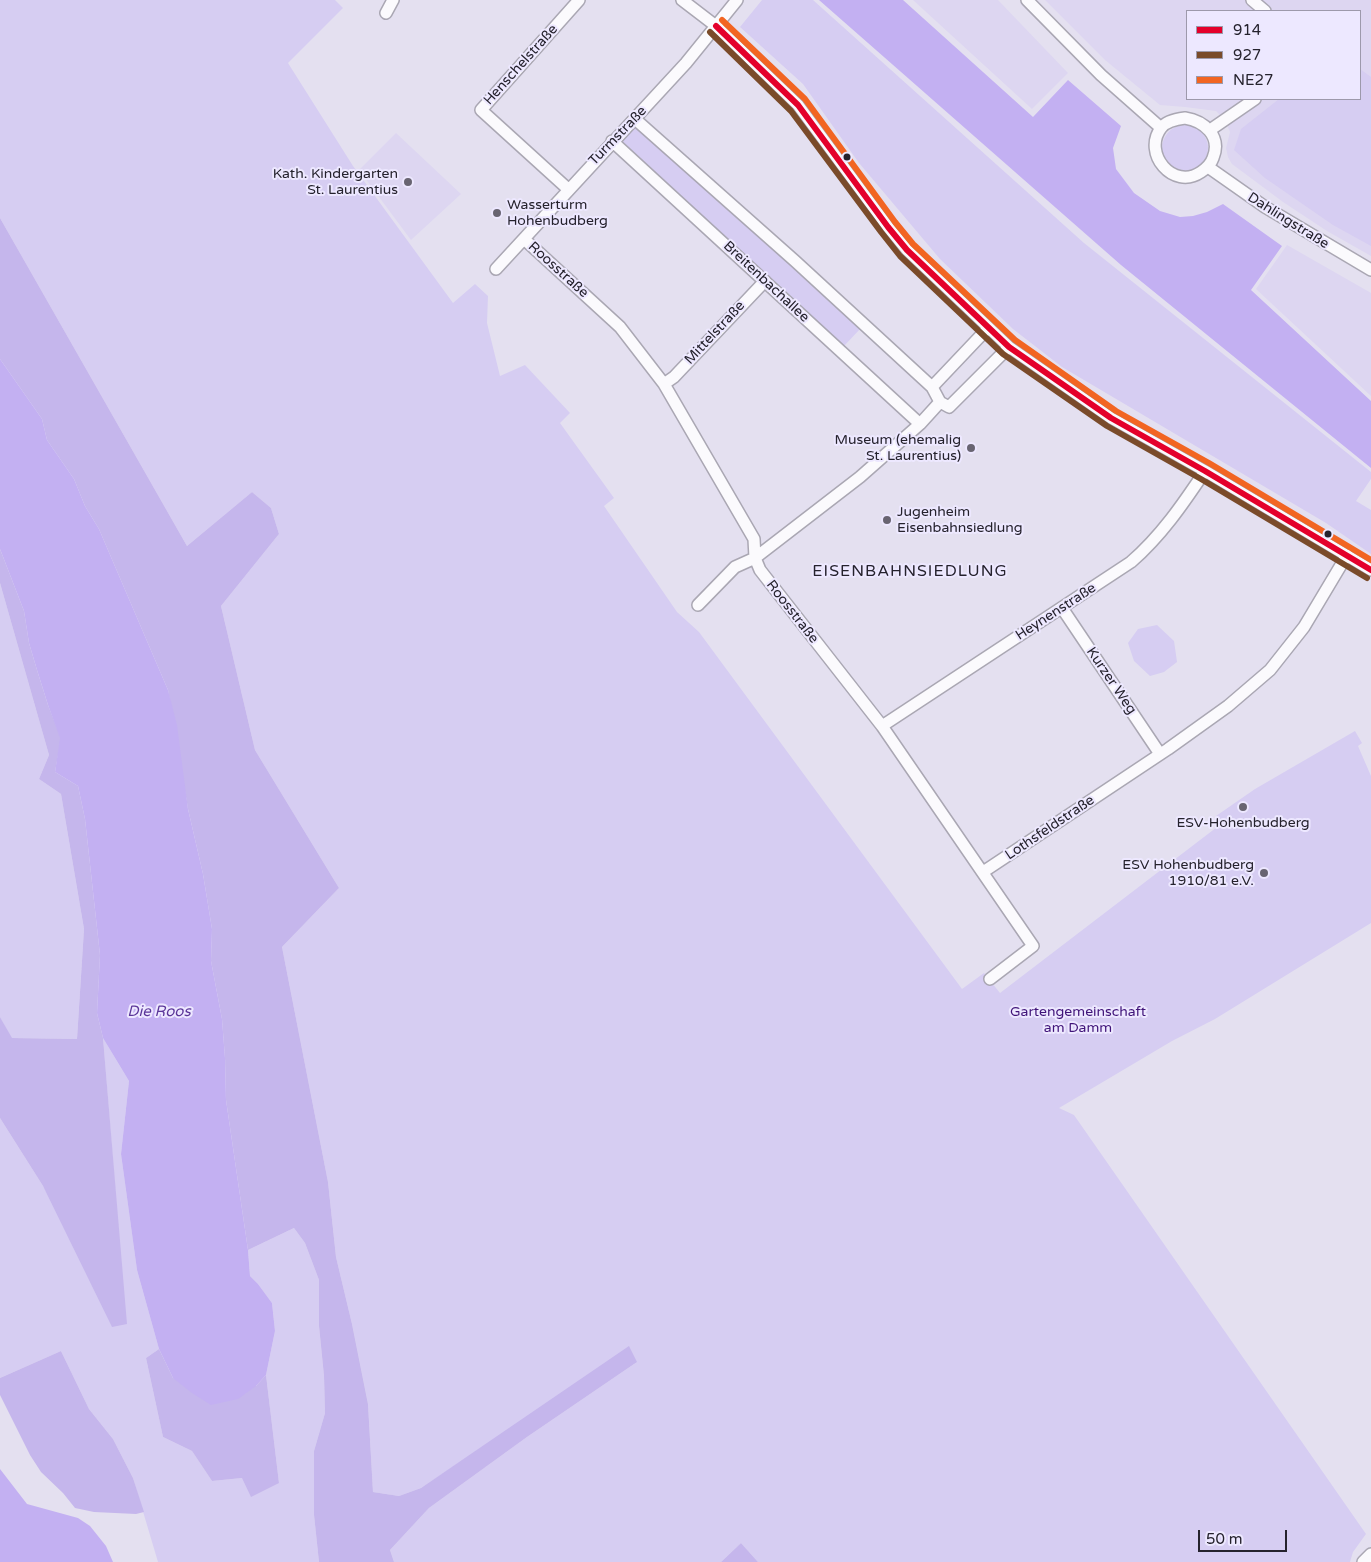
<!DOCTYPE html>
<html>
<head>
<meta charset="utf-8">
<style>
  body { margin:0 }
  #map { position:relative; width:1371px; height:1562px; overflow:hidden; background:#e4e0f0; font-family:"Varela Round",sans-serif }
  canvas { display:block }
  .legend { position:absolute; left:1186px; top:10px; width:175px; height:90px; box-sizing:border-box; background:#ede8ff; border:1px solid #9d99ab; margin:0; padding:6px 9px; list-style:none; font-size:15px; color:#25222d }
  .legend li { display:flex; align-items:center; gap:10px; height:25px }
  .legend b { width:25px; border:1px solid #9d99ab }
  .scale { position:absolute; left:1198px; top:1530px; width:89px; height:22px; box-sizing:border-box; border:2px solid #25222d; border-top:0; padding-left:6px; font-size:15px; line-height:18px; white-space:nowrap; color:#25222d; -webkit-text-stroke:4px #ede8ff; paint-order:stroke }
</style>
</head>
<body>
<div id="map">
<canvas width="1371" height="1562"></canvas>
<ul class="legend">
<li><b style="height:6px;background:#e4002b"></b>914</li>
<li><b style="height:6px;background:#7a4b2a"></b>927</li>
<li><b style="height:6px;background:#f26522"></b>NE27</li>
</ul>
<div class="scale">50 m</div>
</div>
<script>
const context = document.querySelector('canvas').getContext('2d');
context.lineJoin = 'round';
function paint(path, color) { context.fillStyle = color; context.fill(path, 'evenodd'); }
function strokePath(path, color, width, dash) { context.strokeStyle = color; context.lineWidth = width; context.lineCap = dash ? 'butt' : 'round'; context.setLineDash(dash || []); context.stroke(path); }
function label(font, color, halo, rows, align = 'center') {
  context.font = font + ' "Varela Round",sans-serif'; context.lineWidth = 4; context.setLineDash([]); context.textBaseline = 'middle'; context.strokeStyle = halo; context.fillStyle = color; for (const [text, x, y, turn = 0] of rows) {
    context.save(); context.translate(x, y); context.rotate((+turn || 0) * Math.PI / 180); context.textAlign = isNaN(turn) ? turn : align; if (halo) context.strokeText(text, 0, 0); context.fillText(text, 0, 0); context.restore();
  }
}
paint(new Path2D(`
  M913 0H998L1068 73 1032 109Z
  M1045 0H1371V256L1327 231 1283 202 1232 164 1228 157 1226 148 1230 132 1225 120 1216 111 1185 107 1160 105 1105 60ZM1187 11H1360V99H1187Z
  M396 133 461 194 411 240 359 170Z
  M1287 245 1371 293V396L1256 289Z`), '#ddd6f1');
paint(new Path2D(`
  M0 0H335L343 8 288 63 353 166 453 303 475 284 488 296 487 323 500 376 525 365 570 413 560 423 614 498 604 506 677 612 699 632 962 989 984 973 1000 993 1221 824 1216 816 1255 789 1355 731 1362 743 1358 746 1371 776V923L1215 1019 1172 1041 1059 1108 1074 1115 1366 1534 1353 1552 1350 1562H758L741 1543 721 1562H394L390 1550 429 1508 527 1437 637 1362 498 1437 421 1488 399 1496 373 1492 368 1404 352 1324 336 1257 328 1182 282 947 339 888 255 750 221 606 279 534 271 508 252 492 187 546 0 218Z
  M762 0H813L1084 243 1371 472V479L1356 501 1371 510V554L1326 523 1062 367 1013 329 940 259 859 163 803 84 740 27Z
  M1360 69 1371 77V246L1333 225 1265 178 1234 150 1241 129 1279 99H1360Z
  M638 125 861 328 844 346 622 141Z
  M1162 148a23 23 0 1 1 46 0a23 23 0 1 1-46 0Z
  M0 583 49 755 39 779 61 794 84 929 77 1039 11 1038 0 1017Z
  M1157 625 1174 641 1177 662 1164 672 1150 676 1134 661 1128 643 1138 629Z
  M103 1038 129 1081 121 1154 137 1270 159 1349 146 1358 163 1437 192 1451 212 1481 242 1478 279 1483 266 1375 275 1331 272 1303 258 1284 250 1276 248 1250 294 1228 305 1243 319 1280V1326L324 1376 325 1413 314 1451V1515L319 1562H158L133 1478 113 1439 89 1409 61 1351 0 1378V1118L43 1186 126 1324Z`), '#d6cdf2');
paint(new Path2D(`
  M0 218 187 546 252 492 271 508 279 534 221 606 255 750 339 888 282 947 328 1182 336 1257 352 1324 368 1404 373 1492 399 1496 421 1488 629 1346 637 1362 527 1437 429 1508 390 1550 394 1562H319L314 1515V1451L325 1413 324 1376 319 1326V1280L305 1243 294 1228 248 1250 226 1100 225 1058 222 1019 211 961 212 929 203 874 188 809 168 690 99 529 85 506 74 479 47 440 42 419 0 359Z
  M0 549 24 611 29 643 37 670 48 705 61 738 55 772 78 786 85 819 100 955 97 1013 103 1038 127 1324 112 1327 43 1186 0 1118V1017L12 1038 77 1039 84 929 61 794 39 779 49 755 0 583Z
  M159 1349 173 1378 256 1386 266 1375 279 1483 251 1497 242 1478 212 1481 192 1451 163 1437 146 1358Z
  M61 1351 89 1409 113 1439 133 1478 144 1512 136 1514 94 1512 75 1508 63 1493 41 1472 30 1455 0 1395V1378Z
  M741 1543 758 1562H721Z`), '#c5b6ec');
paint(new Path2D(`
  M819 0H903L1033 117 1068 80 1121 126 1113 148 1116 169 1134 193 1160 211 1180 217 1193 216 1207 212 1223 204 1282 246 1251 290 1371 401V468L1121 265Z
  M0 359 42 419 47 440 74 479 85 506 99 529 168 690 177 725 188 809 203 874 212 929 211 961 222 1019 225 1058 226 1100 248 1250 250 1276 258 1284 272 1303 275 1331 266 1375 256 1386 238 1399 211 1405 192 1393 173 1378 159 1349 137 1270 121 1154 129 1081 103 1038 97 1013 100 955 85 819 78 786 55 772 60 738 48 705 37 670 29 643 24 611 0 549Z
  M0 1469 27 1504 78 1518 90 1526 106 1546 113 1562H0Z`), '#c3b0f2');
const minor = new Path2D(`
  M682 0 716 26 798 105 888 227 907 250 1009 347 1111 418 1205 471 1371 570
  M1027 0 1101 75 1161 128
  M1252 0 1265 11
  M386 13 393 0
  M1185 118C1204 121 1222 136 1213 158 1211 164 1207 168 1201 172 1173 191 1142 153 1161 128 1166 121 1177 119 1185 118Z
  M635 119 795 261 932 387 940 402 949 407 1009 347
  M1210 130 1255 99
  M612 141 920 424
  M1208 167 1265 207 1371 270
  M568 189 481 110 579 0
  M524 239 620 327 664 384 754 539 755 558 760 570 882 726 1033 946 990 979
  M496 269 686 63 737 0
  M664 384 674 377 765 281
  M932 387 988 328
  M698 605 735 567 755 558 860 477 920 424 940 402
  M1062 608 1160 754
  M882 726 1131 562C1161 536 1183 504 1205 471
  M983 872 1168 749 1228 706 1270 670 1304 627 1347 555
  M1363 1562 1371 1554`);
strokePath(minor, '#aaa7b3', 14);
strokePath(minor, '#fbfafd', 11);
strokePath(new Path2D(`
  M716 26 798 105 888 227 907 250 1009 347 1111 418 1205 471 1371 570`), '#e4002b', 6);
strokePath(new Path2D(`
  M710 32 791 111 881 232 900 256 1003 354 1107 426 1201 479 1367 578`), '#7a4b2a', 6);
strokePath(new Path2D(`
  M722 20 805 99 895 222 913 244 1015 340 1116 411 1209 463 1371 560`), '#f26522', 6);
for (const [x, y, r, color] of [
  [847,157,4.5,"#25222d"],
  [408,182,5,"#686471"],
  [497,213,5,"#686471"],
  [971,448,5,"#686471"],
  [887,520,5,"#686471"],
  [1328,534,4.5,"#25222d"],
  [1243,807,5,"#686471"],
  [1264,873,5,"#686471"]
]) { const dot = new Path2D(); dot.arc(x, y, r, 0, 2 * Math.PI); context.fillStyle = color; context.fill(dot); strokePath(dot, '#ede8ff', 2); }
label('14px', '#25222d', '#ede8ff', [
  ["Henschelstraße",521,65,-48],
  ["Turmstraße",618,136,-46],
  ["Dahlingstraße",1288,221,32],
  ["Roosstraße",558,270,42],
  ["Breitenbachallee",766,282,43],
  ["Mittelstraße",715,333,-47],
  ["Roosstraße",792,612,52],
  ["Heynenstraße",1056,612,-33],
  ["Kurzer Weg",1111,681,56],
  ["Lothsfeldstraße",1050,828,-34]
]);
label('14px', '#25222d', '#ede8ff', [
  ["Kath. Kindergarten",398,174],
  ["St. Laurentius",398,190],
  ["Wasserturm",507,205,"left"],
  ["Hohenbudberg",507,221,"left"],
  ["Museum (ehemalig",961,440],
  ["St. Laurentius)",961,456],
  ["Jugenheim",897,512,"left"],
  ["Eisenbahnsiedlung",897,528,"left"],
  ["ESV-Hohenbudberg",1243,823,"center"],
  ["ESV Hohenbudberg",1254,865],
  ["1910/81 e.V.",1254,881]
], 'right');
label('14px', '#401479', '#ede8ff', [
  ["Gartengemeinschaft",1078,1012],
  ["am Damm",1078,1028]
]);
label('italic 15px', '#5b3699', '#ede8ff', [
  ["Die Roos",159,1012]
]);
context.letterSpacing = '1px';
label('16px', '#25222d', '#ede8ff', [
  ["EISENBAHNSIEDLUNG",910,572]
]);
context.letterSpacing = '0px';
</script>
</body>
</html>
